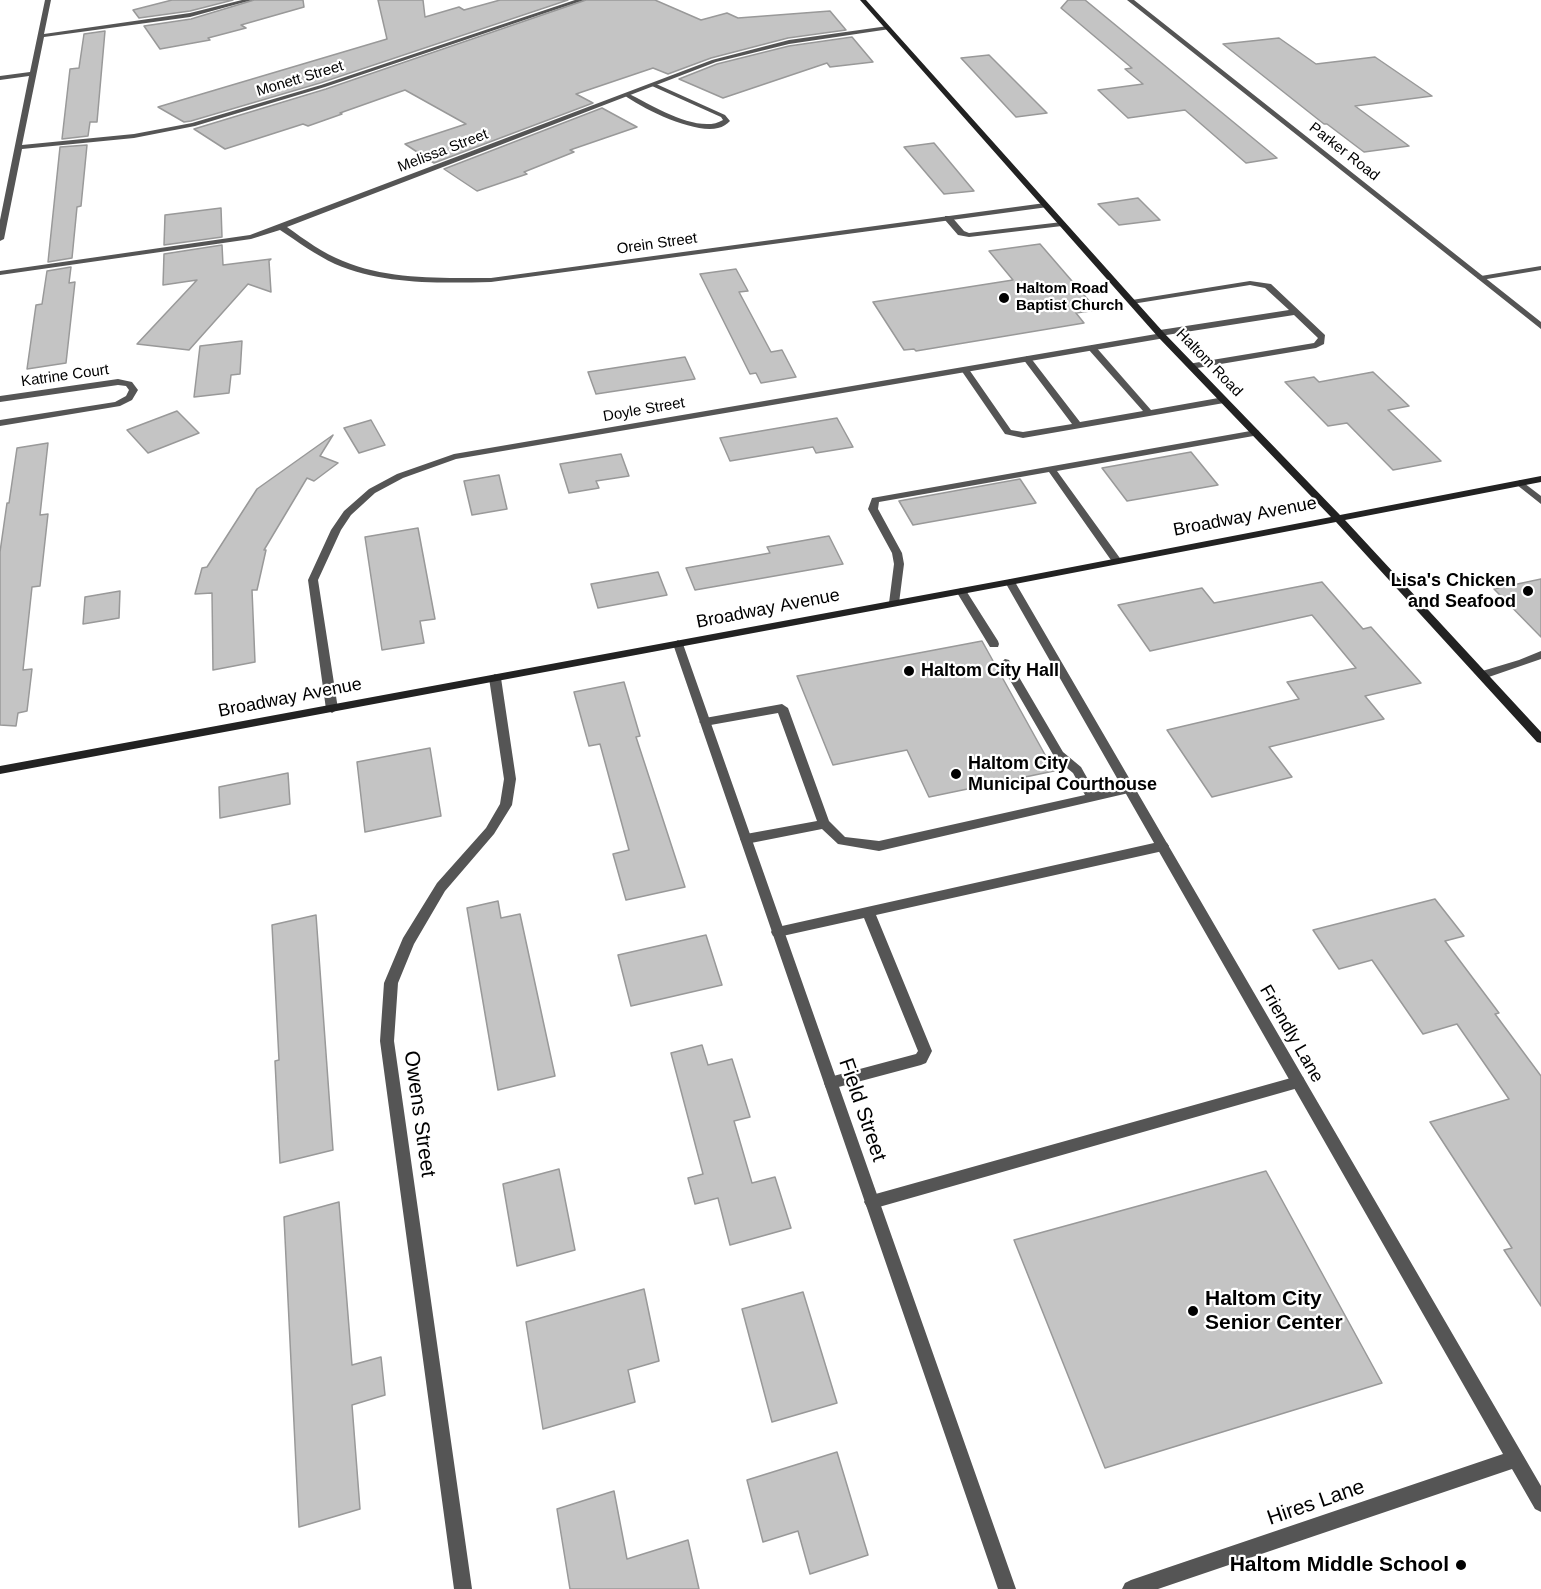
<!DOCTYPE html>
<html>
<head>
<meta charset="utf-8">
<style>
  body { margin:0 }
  canvas { display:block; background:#fff }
</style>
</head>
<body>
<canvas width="1541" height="1589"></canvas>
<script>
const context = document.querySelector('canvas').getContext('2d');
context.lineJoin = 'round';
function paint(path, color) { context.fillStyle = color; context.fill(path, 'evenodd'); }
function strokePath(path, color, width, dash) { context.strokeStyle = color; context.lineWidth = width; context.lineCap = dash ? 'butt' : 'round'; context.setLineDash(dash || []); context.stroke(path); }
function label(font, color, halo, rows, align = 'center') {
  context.font = font + ' Helvetica,sans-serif'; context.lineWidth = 4.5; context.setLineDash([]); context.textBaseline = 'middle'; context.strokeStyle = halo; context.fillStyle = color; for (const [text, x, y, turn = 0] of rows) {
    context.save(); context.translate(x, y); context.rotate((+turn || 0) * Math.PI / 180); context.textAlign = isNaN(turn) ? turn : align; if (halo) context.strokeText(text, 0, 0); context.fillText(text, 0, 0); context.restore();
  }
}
const building = new Path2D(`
  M172 0H233L190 11 139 18 133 10Z
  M254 0H303L304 7 241 25 246 28 208 38 210 40 160 49 144 26 191 19Z
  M378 0H423L425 17 459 7 464 10 500 0H568L320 83 191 121 184 122 158 107 387 39Z
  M586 0H655L701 20 727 13 738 18 830 11 846 30 788 38 711 58 668 74 653 68 576 94 593 103 434 163 405 144 466 124 405 90 340 113 342 114 308 126 303 124 225 149 194 129 326 89Z
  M1068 0H1085L1277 158 1246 163 1185 110 1128 118 1098 90 1143 84 1125 69 1132 68 1061 8Z
  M105 31 97 122H90L88 136 62 139 70 69 79 68 84 34Z
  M852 37 873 62 830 67 827 63 723 98 679 79 717 64 789 46Z
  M1279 38 1316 64 1375 57 1432 96 1355 106 1409 146 1364 152 1327 124H1324L1223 44Z
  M989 55 1047 113 1016 117 961 58Z
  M602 108 637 127 570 150 574 152 524 172 527 174 477 191 444 169Z
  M934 143 974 191 944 194 904 147Z
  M87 145 81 206 77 207 72 258 48 262 60 147Z
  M1138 198 1160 220 1119 225 1098 204Z
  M221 208 222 237 164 245 165 215Z
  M1040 244 1097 310 1076 313 1084 323 916 351 914 349 904 350 873 302 1013 280 989 251Z
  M222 245 223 265 271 259 269 261 271 292 248 284 189 350 137 344 197 280 163 285 164 254Z
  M71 267 69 283 75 282 66 363 27 369 36 305 42 304 47 271Z
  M736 269 748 291 739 292 771 352 782 350 796 377 761 383 756 373 750 374 700 274Z
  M242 341 240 374 231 375 229 393 194 397 200 346Z
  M685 357 695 379 596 394 588 372Z
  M1373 372 1409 406 1388 410 1441 461 1393 470 1347 423 1328 426 1285 382 1314 377 1319 382Z
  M177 411 199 433 148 453 127 430Z
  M837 418 853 447 816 453 813 447 730 461 720 438Z
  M371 420 385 445 359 453 344 428Z
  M333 435 320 456 338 463 314 481 307 478 264 550H266L257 590H252L255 662 213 670 212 593 195 594 202 568 207 567 257 489Z
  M48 443 40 515 48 514 40 586 32 587 23 670 32 669 27 711 18 713 16 726 0 725V552L7 503H9L17 448Z
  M1191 452 1218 485 1127 501 1102 468Z
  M621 454 629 476 596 481 599 488 569 493 560 464Z
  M499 475 507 509 472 515 464 481Z
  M1020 479 1036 503 913 525 899 501Z
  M418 528 435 619 420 621 424 643 382 650 365 537Z
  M829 536 843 564 695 590 686 568 770 553 767 547Z
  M658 572 667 595 598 608 591 584Z
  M1541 579V637L1494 589Z
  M1322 582 1363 629 1371 627 1421 683 1365 696 1384 719 1269 747 1292 777 1212 797 1167 730 1299 699 1287 682 1356 668 1312 615 1150 651 1118 605 1202 588 1214 603Z
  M120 591 119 618 83 624 85 597Z
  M982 641 1054 771 929 797 907 750 833 765 797 676Z
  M624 682 640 736 636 737 685 887 626 900 613 854 629 850 600 744 589 746 574 692Z
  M430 748 441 816 365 832 357 762Z
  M288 773 290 804 220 818 219 787Z
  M1435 899 1464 936 1445 941 1499 1013 1495 1014 1541 1076V1306L1504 1250 1512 1248 1430 1122 1509 1099 1457 1024 1423 1034 1372 960 1339 969 1313 930Z
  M498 901 501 918 520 914 555 1076 498 1090 467 908Z
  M316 915 333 1150 280 1163 275 1061 279 1060 272 925Z
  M706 935 722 985 631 1006 618 955Z
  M702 1045 708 1065 732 1059 750 1117 734 1121 752 1183 775 1177 791 1228 730 1245 718 1198 695 1204 688 1178 703 1174 671 1053Z
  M559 1169 575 1250 517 1266 503 1184Z
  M1266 1171 1382 1383 1105 1468 1014 1240Z
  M339 1202 352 1365 381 1357 385 1395 352 1405 360 1509 299 1527 284 1217Z
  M644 1289 659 1361 628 1370 635 1402 543 1429 526 1322Z
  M803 1292 837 1403 772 1422 742 1309Z
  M837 1452 868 1555 810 1574 798 1531 763 1542 747 1480Z
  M614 1491 627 1559 688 1540 699 1589H570L557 1509Z`);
paint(building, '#c4c4c4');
strokePath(building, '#999', 1.5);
paint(new Path2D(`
  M654 83 725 115 730 121C727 124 723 127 718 128 694 134 643 109 624 95L629 94C652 105 699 135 723 120L721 117 652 86V84Z
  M945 216H951L964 231 969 233 1062 222 1066 224 1062 226 969 237 958 235 945 220Z
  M1541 266V270L1481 280 1477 278 1481 276Z
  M1250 281 1271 284 1325 335 1324 344 1316 348 1191 369 1188 368V364L1314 343 1318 338 1294 315 1160 336 1156 333 1160 330 1289 310 1265 288 1250 285 1132 304 1128 302 1132 300Z
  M1092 345 1095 346 1151 410 1224 397 1228 400 1224 403 1023 438 1005 434 961 370 968 368 1011 430 1023 432 1072 424 1023 359 1027 356 1030 357 1080 422 1143 411 1089 350 1088 348Z
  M1256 430 1259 431V435L1057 471 1122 561 1117 564 1113 563 1049 472 879 502 878 509 902 553 904 564 899 603 894 606 889 603 894 564 892 553 868 509 872 498Z
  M1520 480 1541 496V504L1517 485 1515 483Z
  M961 588 965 589 998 641 999 644 998 647H990L956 591Z
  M1541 651V659L1483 679 1477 675 1479 672 1519 660Z
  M1005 659 1009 660 1063 752 1081 767 1095 792 1129 785 1133 786 1135 789 1133 792 879 851 838 844 822 829 746 844 742 842 740 839 742 836 746 834 817 821 778 713 705 726 699 722 705 718 782 704 788 708 829 821 845 837 879 841 1085 795 1073 773 1055 758 1000 663Z
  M1163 841 1167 843 1169 846 1167 849 1163 851 876 915 932 1051 926 1063 921 1065 831 1089 826 1088 824 1083 826 1078 916 1054 918 1051 864 918 778 937 773 936 771 932 773 928Z
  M1298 1076 1303 1077 1305 1082 1303 1087 1298 1088 872 1209 867 1207 864 1202 867 1197 872 1195Z`), '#555');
paint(new Path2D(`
  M45 0H51L44 34 190 13 242 0H252L190 17 44 37 22 145 134 134 192 123 321 85 575 0H584L325 87 195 126 134 138 22 149 4 239 0 241V220L29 76 0 80V76L30 72Z
  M1127 0H1134L1541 322V329Z
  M888 26 890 29 789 44 716 62 287 227C305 240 323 253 343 261 388 280 443 278 491 278L1045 203 1049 205 1048 207 491 282C440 283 383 285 335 264 316 255 298 242 280 230L251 239 0 275V271L250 235 712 60 789 40Z
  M1162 333 1165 334V338L456 459 403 478 375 493 351 515 341 530 318 580 338 709 332 713 326 709 308 580 331 530 344 511 369 489 397 474 454 454Z
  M118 379 132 382 138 390 132 400 120 406 0 426V420L115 402 126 396 129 390 126 386 118 385 0 402V396Z
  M1010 579 1015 582 1541 1486V1512L1535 1509 1512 1469 1158 1589H1122L1125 1583 1131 1580 1503 1454 1005 582Z
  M678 640 683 644 1016 1589H998L673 644Z
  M495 674 501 678 516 779 512 805 494 834 445 891 414 944 398 983 394 1041 472 1589H454L380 1041 384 983 403 938 437 883 486 828 500 804 504 779 489 678Z`), '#555');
paint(new Path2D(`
  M860 0H866L1165 334 1340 515 1541 476V482L1345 520 1541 732V743L1537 742 1336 522 1010 585 0 774V766L1010 579 1331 517 1159 338Z`), '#222');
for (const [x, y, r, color] of [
  [1004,298,6,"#000"],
  [1528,591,6,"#000"],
  [909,671,6,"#000"],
  [956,774,6,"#000"],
  [1193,1311,6,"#000"],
  [1461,1565,6,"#000"]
]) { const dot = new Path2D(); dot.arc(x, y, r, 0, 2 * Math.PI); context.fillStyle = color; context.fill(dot); strokePath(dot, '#fff', 2); }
label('15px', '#000', '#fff', [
  ["Monett Street",300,79,-17],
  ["Melissa Street",443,151,-21],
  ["Parker Road",1344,152,38],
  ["Orein Street",657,244,-8],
  ["Haltom Road",1209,363,46],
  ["Katrine Court",65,376,-8],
  ["Doyle Street",644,410,-10]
]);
label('bold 15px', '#000', '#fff', [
  ["Haltom Road",1016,289],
  ["Baptist Church",1016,306]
], 'left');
label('18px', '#000', '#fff', [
  ["Broadway Avenue",1245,517,-11],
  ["Broadway Avenue",768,609,-11],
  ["Broadway Avenue",290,698,-11],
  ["Friendly Lane",1291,1034,60]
]);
label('bold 18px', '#000', '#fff', [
  ["Lisa's Chicken",1516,581,"right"],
  ["and Seafood",1516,602,"right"],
  ["Haltom City Hall",921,671],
  ["Haltom City",968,764],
  ["Municipal Courthouse",968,785]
], 'left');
label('21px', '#000', '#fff', [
  ["Field Street",862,1110,71],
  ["Owens Street",419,1114,82],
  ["Hires Lane",1316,1503,-19]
]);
label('bold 21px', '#000', '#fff', [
  ["Haltom City",1205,1299],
  ["Senior Center",1205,1323],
  ["Haltom Middle School",1449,1565,"right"]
], 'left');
</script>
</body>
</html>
